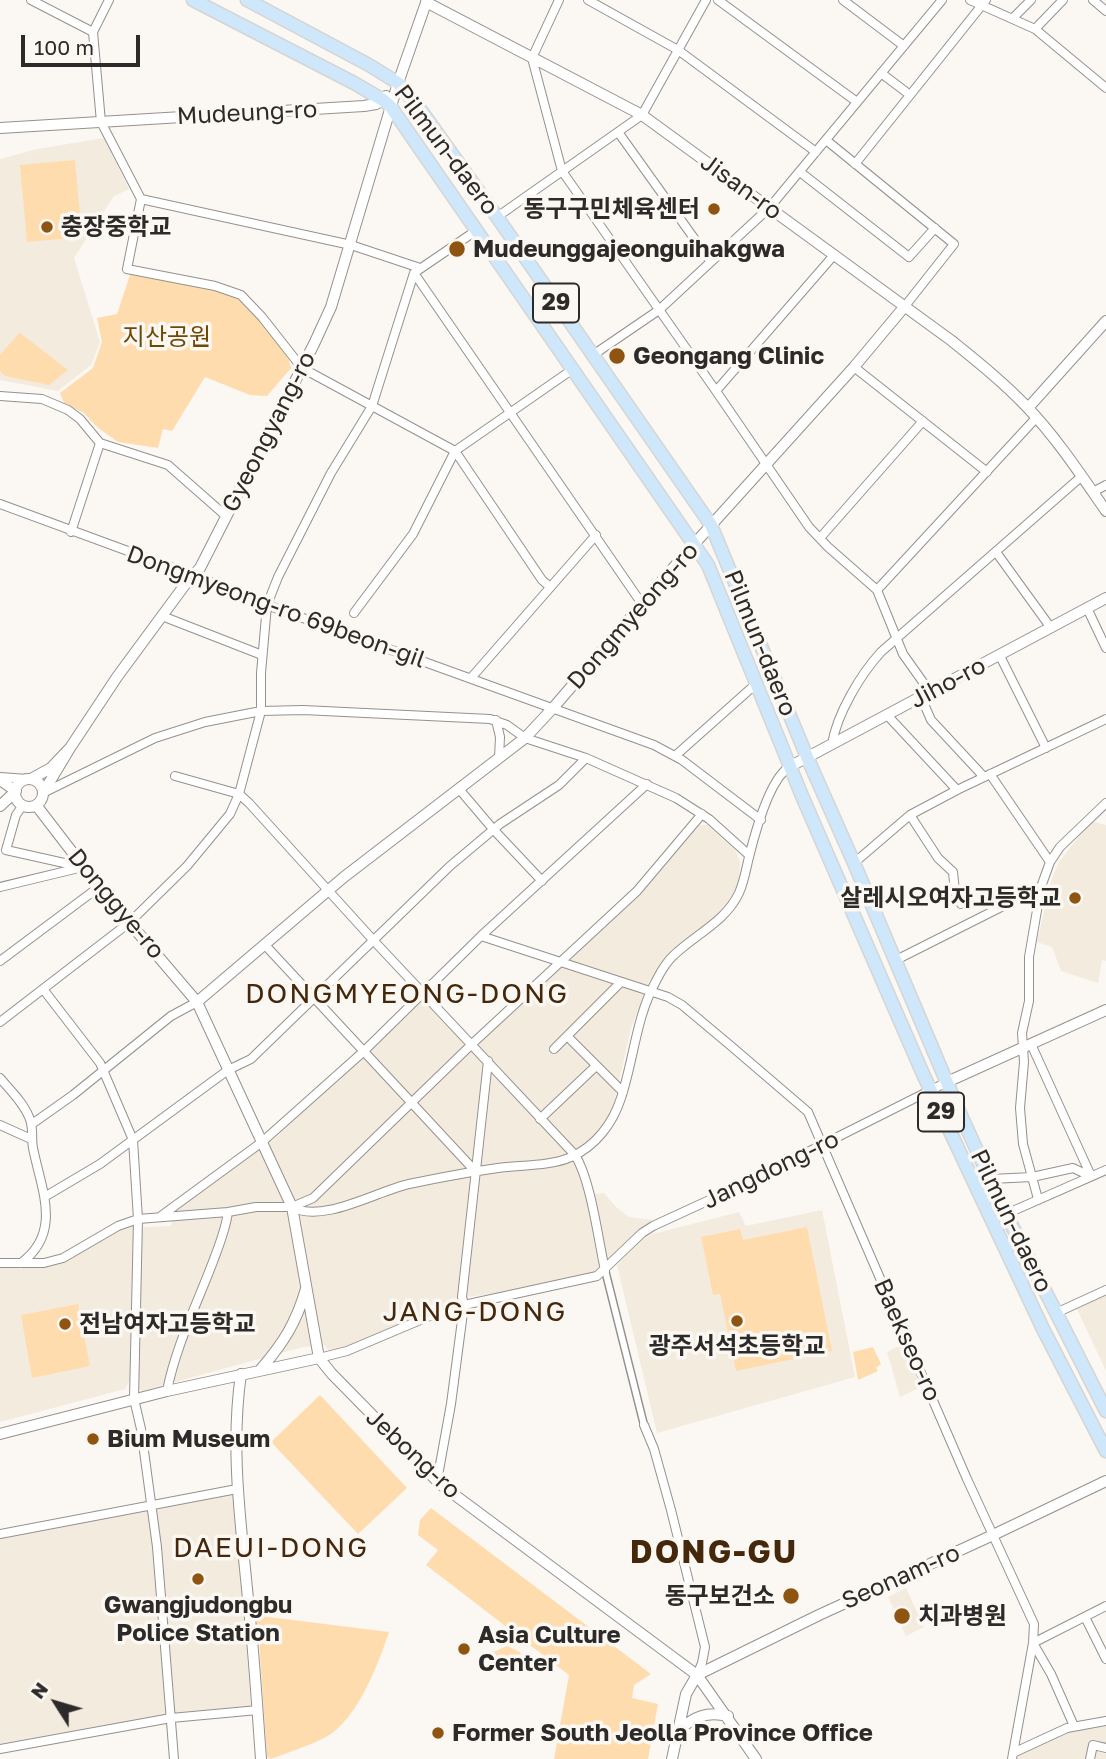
<!DOCTYPE html>
<html>
<head>
<meta charset="utf-8">
<style>
  body { margin:0 }
  #map { position:relative; width:1106px; height:1759px; overflow:hidden; background:#fbf7f2; font-family:"Golos Text",sans-serif }
  canvas { display:block }
  .north { position:absolute; left:21px; top:1668px; width:70px; height:70px; -webkit-text-stroke:5px #fbf7f2; paint-order:stroke; rotate:307deg; font-size:19px; font-weight:700; line-height:28px; text-align:center; color:#2d2b29 }
  .north::after { content:''; display:block; margin:auto; width:24px; height:32px; background:#2d2b29; clip-path:polygon(50% 0,100% 100%,50% 72%,0 100%) }
  .scale { position:absolute; left:21px; top:35px; width:119px; height:32px; box-sizing:border-box; border:4px solid #2d2b29; border-top:0; padding-left:9px; font-size:21px; line-height:24px; white-space:nowrap; color:#2d2b29; -webkit-text-stroke:5px #fbf7f2; paint-order:stroke }
</style>
</head>
<body>
<div id="map">
<canvas width="1106" height="1759"></canvas>
<div class="north">N</div>
<div class="scale">100 m</div>
</div>
<script>
const context = document.querySelector('canvas').getContext('2d');
context.lineJoin = 'round';
function paint(path, color) { context.fillStyle = color; context.fill(path, 'evenodd'); }
function strokePath(path, color, width, dash) { context.strokeStyle = color; context.lineWidth = width; context.lineCap = dash ? 'butt' : 'round'; context.setLineDash(dash || []); context.stroke(path); }
function label(font, color, halo, rows, align = 'center') {
  context.font = font + ' "Golos Text","Noto Sans KR",sans-serif'; context.lineWidth = 7; context.setLineDash([]); context.textBaseline = 'middle'; context.strokeStyle = halo; context.fillStyle = color; for (const [text, x, y, turn = 0] of rows) {
    context.save(); context.translate(x, y); context.rotate((+turn || 0) * Math.PI / 180); context.textAlign = isNaN(turn) ? turn : align; if (halo) context.strokeText(text, 0, 0); context.fillText(text, 0, 0); context.restore();
  }
}
paint(new Path2D(`
  M104 138 129 189 114 196 74 258 100 342 91 365 58 391 0 380V159L37 149Z
  M1091 821 1106 825V961L1102 960 1098 983 1061 971 1052 947 1037 942 1051 881 1059 862Z
  M699 825H707L735 850 740 861 739 883 730 901 720 912 666 959 649 981 631 1028 613 1108 605 1124 589 1142 581 1147 591 1195 604 1193 616 1207 629 1217 653 1220 595 1273 519 1290 468 1297 347 1347 330 1351 324 1345 303 1347 142 1391 138 1388 142 1230 144 1227 171 1226 173 1212 273 1140 420 1000H424L472 1049 609 919 642 891Z
  M822 1210 855 1377 657 1433 617 1265 645 1236 739 1212 746 1226Z
  M133 1226 130 1380 125 1389 0 1422V1268L42 1267 69 1260 118 1229Z
  M1106 1293V1371L1076 1307Z
  M903 1344 920 1382 917 1389 900 1397 887 1352Z
  M235 1493 251 1706 163 1715 0 1745V1537Z
  M906 1588 924 1627 906 1636 888 1597Z
  M1106 1725V1759H1016L1017 1754 1065 1731Z`), '#f4ebdf');
paint(new Path2D(`
  M75 160 82 237 27 242 20 165Z
  M130 275C160 276 228 287 250 307 265 322 277 343 289 360L291 368 267 396 250 395 205 377 172 431 163 429 158 448 118 442 97 427 84 413 64 403 60 393 93 368 102 342 97 318 117 314Z
  M19 333H20L68 370 49 385 5 376 0 371V355Z
  M807 1227 832 1351 736 1371 720 1294 713 1295 701 1237 740 1229 743 1240Z
  M78 1304 90 1366 32 1378 21 1315Z
  M873 1347 881 1364 876 1368 878 1371 858 1380 853 1352Z
  M320 1395 407 1488 358 1534 271 1442Z
  M431 1508 651 1674 634 1685 632 1698 658 1704 648 1759H554L569 1675 426 1565 438 1550 418 1535 420 1520Z
  M253 1615 389 1632C378 1665 357 1720 326 1737 309 1746 289 1752 271 1759L267 1757 259 1640Z
  M507 1646 520 1652 522 1660 520 1672 507 1668 501 1658H491L487 1655Z`), '#ffdcae');
const pedestrian = new Path2D(`
  M605 1270 644 1425`);
const minor = new Path2D(`
  M31 0 93 32
  M109 0 93 32 101 122 141 199
  M559 0 532 58 562 171 716 391 809 527 828 547 877 590 903 654 930 692
  M588 0 678 50 816 152
  M718 0 857 102
  M843 0 904 46
  M970 0 1035 29 1106 88
  M1093 0 1106 11
  M1013 18 1031 0
  M1035 29 1063 0
  M881 73 910 95
  M618 132 711 262
  M826 140 954 244 905 306
  M855 164 986 0
  M800 172 909 257 935 228
  M141 199 127 269 215 286 241 295 262 317 302 368 455 451 542 580 549 586
  M141 199 351 245 420 268
  M497 217 642 115 706 0
  M414 273 642 604
  M593 355 659 310 770 207 942 0
  M854 367 987 472
  M716 391 834 255
  M0 396 42 399 68 410 80 419 100 443 168 465 226 516
  M1093 492 1106 485
  M0 504 193 575 267 605 654 745 682 760 761 820
  M71 532 100 443
  M820 538 923 421
  M996 552 1051 628
  M877 590 1036 418
  M1087 608 1106 648
  M354 613 413 534 455 451 573 369
  M162 616 262 655
  M1000 656 1046 748
  M471 678 596 535
  M921 697 931 720 984 777
  M887 715 957 790
  M496 720 500 737 499 758
  M832 744C837 714 860 675 881 652L1082 476
  M675 756 757 683
  M990 774 1050 862
  M175 776 239 794 249 803 374 941 575 1155C591 1180 598 1239 605 1270
  M0 777 28 779
  M459 789 493 829 542 881
  M43 793 155 738 205 722 261 711 303 710 490 719 507 725 525 738 586 758 676 798 709 819 749 855
  M910 815 938 858 953 872 955 892 961 904
  M6 850 82 867
  M6 850 16 815 23 805
  M854 863 910 815 957 790 1106 719
  M0 887 83 867
  M481 936 668 997 682 1005 731 1046 808 1112 967 1479 1034 1624 1033 1643 1012 1759
  M265 945 475 1171
  M0 961 99 887
  M894 961 1041 887
  M43 989 100 1063 133 1140 138 1219 134 1399 141 1429 157 1547 174 1759
  M0 1022 130 922 187 866 230 814 239 794 261 711V673L267 605 278 577 331 473 372 406 414 273 477 230
  M567 1036 623 1092
  M1031 1044 1091 1176
  M554 1049 621 982
  M0 1078C10 1090 23 1102 29 1117 34 1127 31 1138 33 1148 41 1189 63 1232 21 1263
  M540 1119 596 1066
  M32 1124 73 1095 171 1016 197 1002
  M0 1125 31 1139
  M991 1179 1032 1177 1073 1168 1090 1176
  M46 1196 100 1164 228 1070 251 1059 450 866 500 824 559 785 586 758
  M1038 1199 1023 1144 1020 1108 1024 1062 1022 1033 1029 1001V957L1041 887 1050 862 1060 847 1106 803
  M292 1207C322 1224 377 1191 409 1184 438 1178 468 1172 498 1168 519 1165 552 1166 571 1157 596 1146 613 1123 621 1098 634 1059 636 1017 656 981 661 971 666 962 674 955 696 934 726 921 739 893 744 882 746 869 749 857 755 833 769 780 789 767
  M1006 1214 1106 1170
  M161 1216 262 1142 363 1052 481 936 647 784
  M0 1263H44L63 1258 118 1226 138 1219 228 1212 256 1207H292L313 1198 472 1044 637 891 702 814
  M1056 1313 1106 1290
  M319 1358 347 1351 437 1313 464 1305 597 1276 642 1233 653 1226 742 1185 947 1082
  M167 1391C176 1345 198 1302 214 1259 220 1243 226 1228 228 1212
  M644 1425 654 1449 671 1510 705 1647 702 1663 697 1675
  M437 1481 451 1404 464 1305 462 1297 488 1061
  M0 1534 237 1489
  M1085 1617 1106 1659
  M1074 1726 1051 1674 1033 1643 1106 1606
  M0 1749 171 1718 258 1710
  M1013 1753 1067 1728 1106 1721
  M1090 1759 1093 1745 1106 1748`);
const tertiary = new Path2D(`
  M426 2 642 115 952 341C978 362 1003 382 1026 406 1056 437 1081 475 1106 511
  M0 128 364 106 376 104 386 96
  M1028 408 1106 321
  M70 748 117 677 187 582 200 568 314 344 331 307 398 83 427 0
  M789 767 1106 598
  M31 779 51 768 70 748 43 793
  M15 793a14 14 0 1 1 28 0a14 14 0 1 1-28 0Z
  M0 780 16 791 0 806
  M36 805 99 887 197 1002 292 1207 319 1358 332 1374 440 1484 697 1675 756 1759
  M197 1002 344 877 525 738 553 708 687 552 854 367 905 306
  M947 1082 1106 1010
  M261 1369C284 1342 296 1323 306 1289
  M241 1374C230 1449 241 1524 248 1599 254 1652 257 1705 261 1759
  M0 1434 167 1391 319 1358
  M697 1675 819 1615 993 1535 1106 1481
  M678 1730C695 1717 706 1711 728 1716
  M672 1759 686 1694 697 1675`);
const primary = new Path2D(`
  M193 0 354 83 383 100 391 107 708 565 802 796 923 1074 1043 1329 1106 1451
  M247 0 369 65 398 83 420 109 497 217 711 525 807 757 854 863 959 1111 1006 1214 1106 1411`);
strokePath(pedestrian, '#95918d', 9);
strokePath(minor, '#95918d', 10);
strokePath(tertiary, '#95918d', 12);
strokePath(primary, '#d5d5d4', 15);
strokePath(pedestrian, '#fff', 6);
strokePath(minor, '#fff', 8);
strokePath(tertiary, '#fff', 10);
strokePath(primary, '#cee7fb', 12);
for (const [x, y, r, color] of [
  [714,209,7,"#8e5410"],
  [47,227,7,"#8e5410"],
  [457,249,9,"#8e5410"],
  [617,356,9,"#8e5410"],
  [1075,898,7,"#8e5410"],
  [737,1321,7,"#8e5410"],
  [65,1324,7,"#8e5410"],
  [93,1439,7,"#8e5410"],
  [198,1579,7,"#8e5410"],
  [791,1596,9,"#8e5410"],
  [902,1616,9,"#8e5410"],
  [464,1649,7,"#8e5410"],
  [438,1733,7,"#8e5410"]
]) { const dot = new Path2D(); dot.arc(x, y, r, 0, 2 * Math.PI); context.fillStyle = color; context.fill(dot); strokePath(dot, '#fbf7f2', 2.5); }
for (const [x, y, w] of [
  [556,303,46],
  [941,1112,46]
]) { const box = new Path2D(); box.roundRect(x - w / 2, y - 19.5, w, 39, 5); context.fillStyle = '#fbf7f2'; context.fill(box); strokePath(box, '#2d2b29', 2); }
label('bold 23px', '#2d2b29', null, [
  ["29",556,303],
  ["29",941,1112]
]);
label('24px', '#2d2b29', '#fbf7f2', [
  ["Mudeung-ro",247,113,-3],
  ["Pilmun-daero",446,150,53],
  ["Jisan-ro",741,187,36],
  ["Gyeongyang-ro",269,432,-63],
  ["Dongmyeong-ro 69beon-gil",276,607,20],
  ["Dongmyeong-ro",633,616,-49],
  ["Pilmun-daero",760,643,68],
  ["Jiho-ro",948,683,-28],
  ["Donggye-ro",116,904,50],
  ["Jangdong-ro",771,1170,-26],
  ["Pilmun-daero",1011,1221,64],
  ["Baekseo-ro",907,1340,66],
  ["Jebong-ro",413,1454,43],
  ["Seonam-ro",901,1577,-24]
]);
label('bold 24px', '#2d2b29', '#fbf7f2', [
  ["동구구민체육센터",700,209,"right"],
  ["충장중학교",61,227],
  ["Mudeunggajeonguihakgwa",473,249],
  ["Geongang Clinic",633,356],
  ["살레시오여자고등학교",1061,898,"right"],
  ["전남여자고등학교",79,1324],
  ["광주서석초등학교",737,1346,"center"],
  ["Bium Museum",107,1439],
  ["동구보건소",775,1596,"right"],
  ["Gwangjudongbu",198,1605,"center"],
  ["Police Station",198,1633,"center"],
  ["치과병원",918,1616],
  ["Asia Culture",478,1635],
  ["Center",478,1663],
  ["Former South Jeolla Province Office",452,1733]
], 'left');
label('24px', '#6e4805', '#fbf7f2', [
  ["지산공원",167,337]
]);
context.letterSpacing = '2px';
label('28px', '#45280b', '#fbf7f2', [
  ["DONGMYEONG-DONG",407,994],
  ["JANG-DONG",475,1312],
  ["DAEUI-DONG",271,1548]
]);
context.letterSpacing = '0px';
context.letterSpacing = '2px';
label('bold 32px', '#45280b', '#fbf7f2', [
  ["DONG-GU",714,1553]
]);
context.letterSpacing = '0px';
</script>
</body>
</html>
